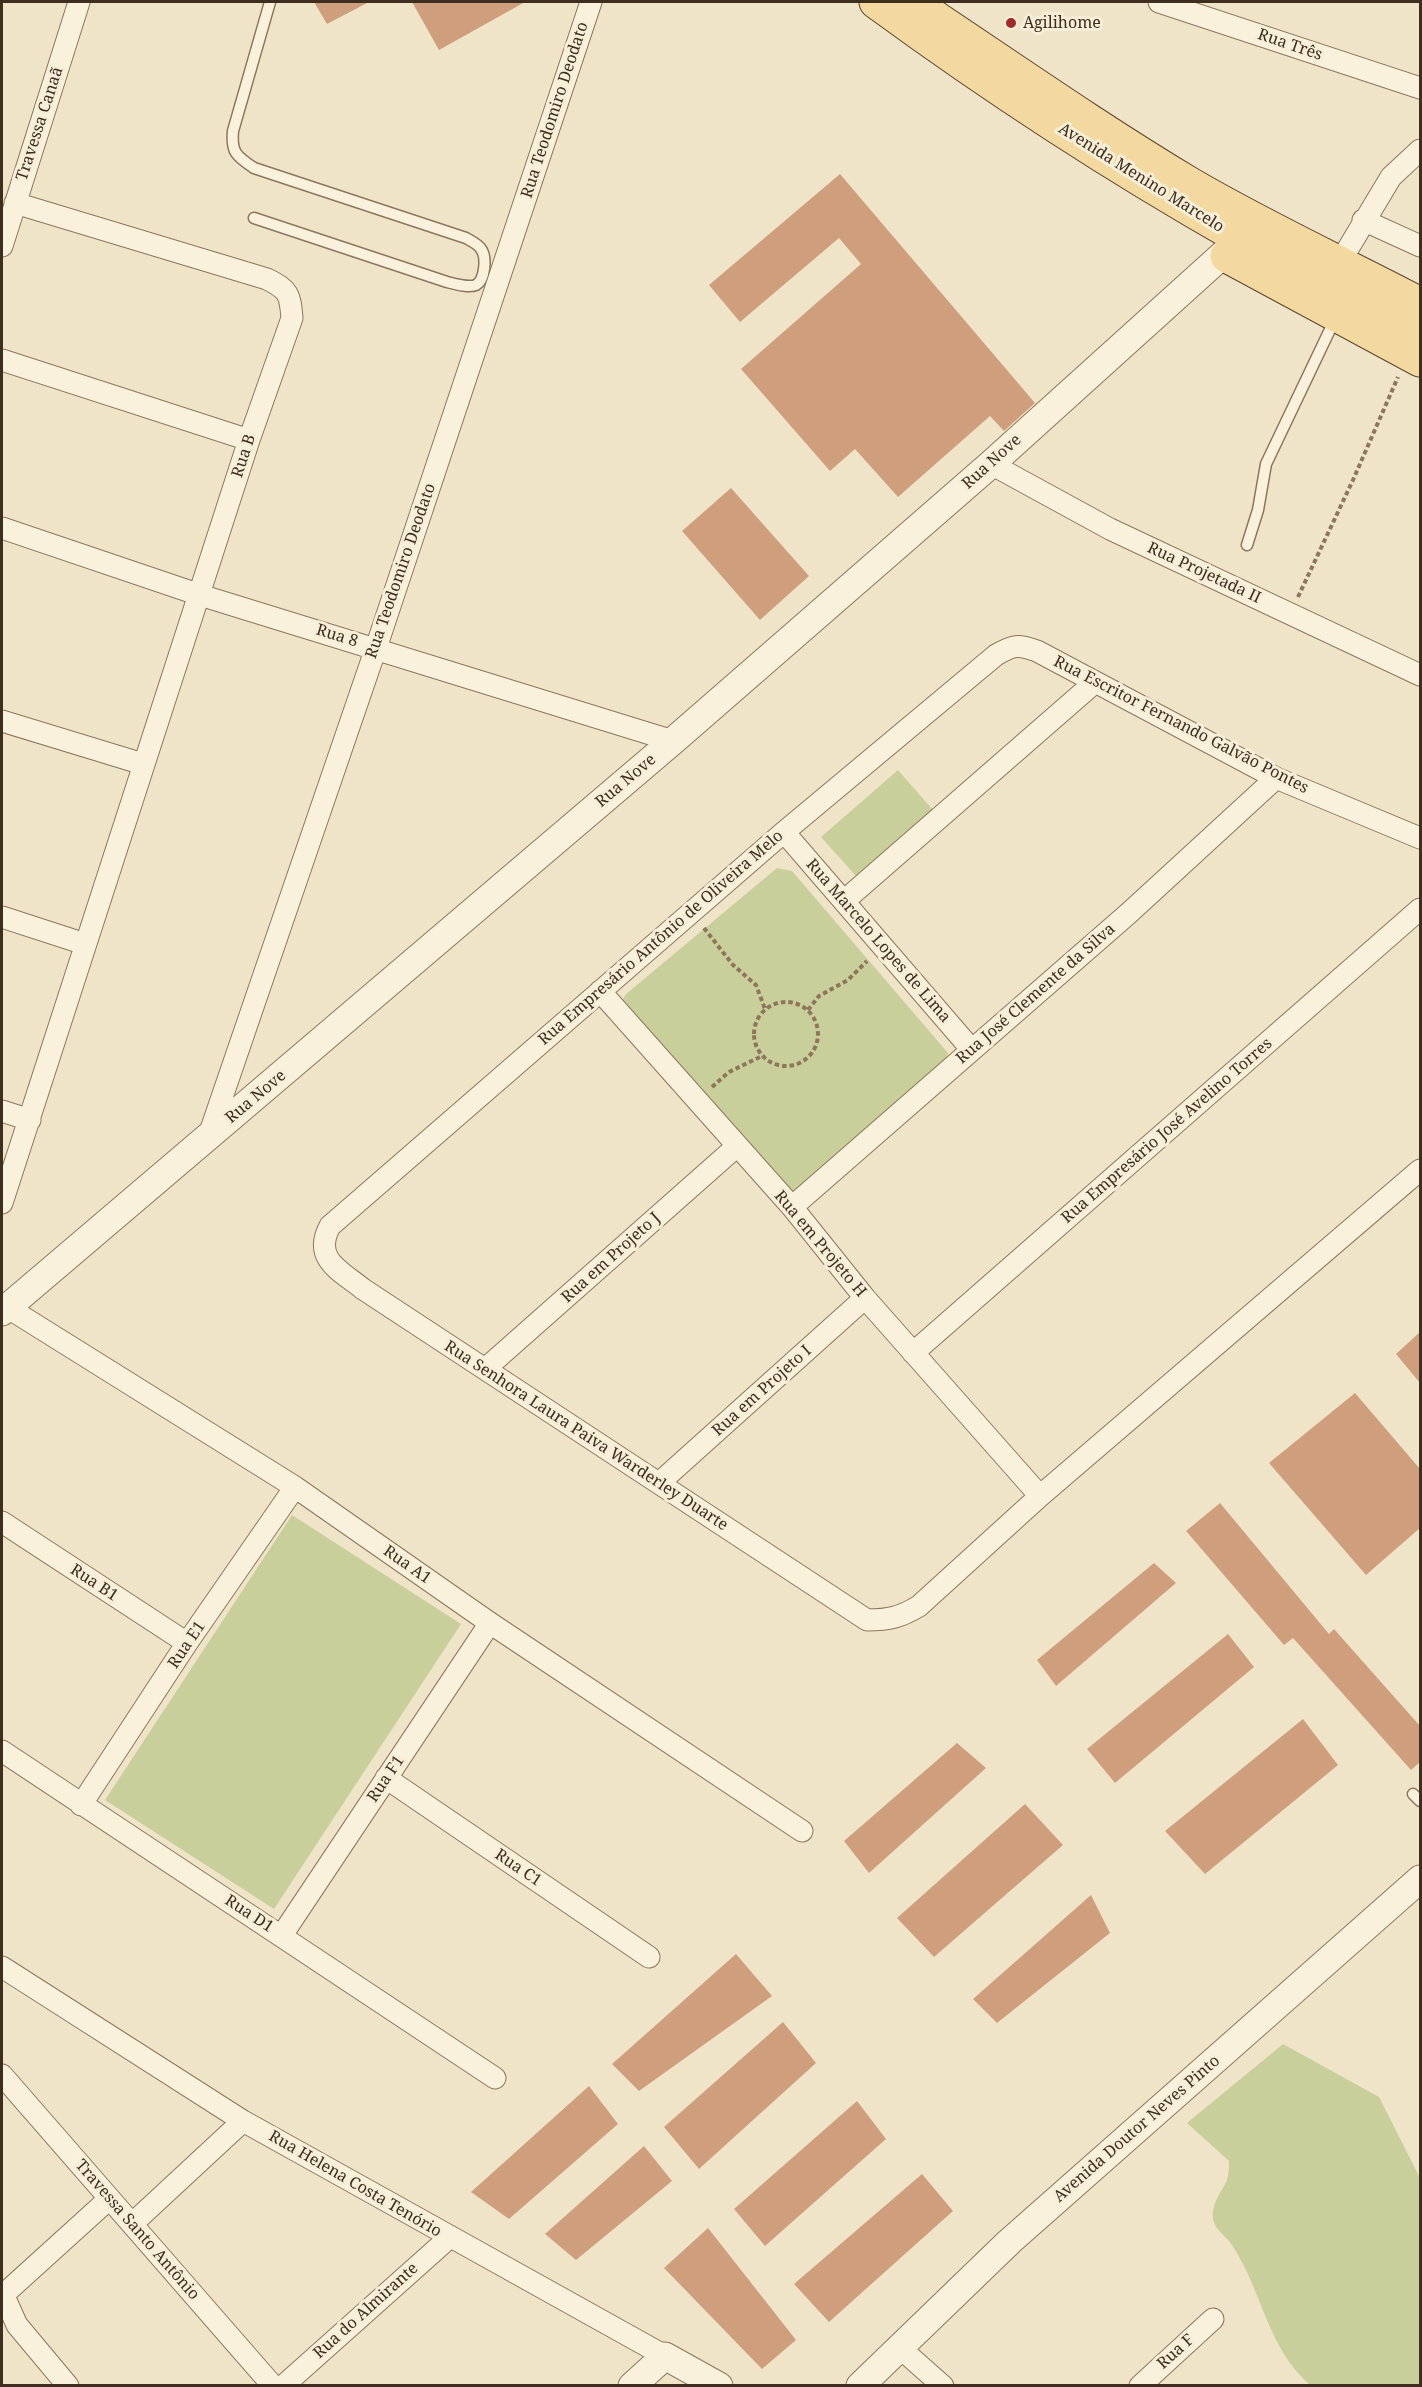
<!DOCTYPE html>
<html>
<head>
<meta charset="utf-8">
<style>
  body { margin:0 }
  #map { position:relative; width:1422px; height:2387px; overflow:hidden; background:#f0e4c8; font-family:"Noto Serif",serif }
  canvas { display:block }
  .frame { position:absolute; inset:0; border:3px solid #3d2e20; pointer-events:none }
</style>
</head>
<body>
<div id="map">
<canvas width="1422" height="2387"></canvas>
<div class="frame"></div>
</div>
<script>
const context = document.querySelector('canvas').getContext('2d');
context.lineJoin = 'round';
function paint(path, color) { context.fillStyle = color; context.fill(path, 'evenodd'); }
function strokePath(path, color, width, dash) { context.strokeStyle = color; context.lineWidth = width; context.lineCap = dash ? 'butt' : 'round'; context.setLineDash(dash || []); context.stroke(path); }
function label(font, color, halo, rows, align = 'center') {
  context.font = font + ' "Noto Serif",serif'; context.lineWidth = 6; context.setLineDash([]); context.textBaseline = 'middle'; context.strokeStyle = halo; context.fillStyle = color; for (const [text, x, y, turn = 0] of rows) {
    context.save(); context.translate(x, y); context.rotate((+turn || 0) * Math.PI / 180); context.textAlign = isNaN(turn) ? turn : align; if (halo) context.strokeText(text, 0, 0); context.fillText(text, 0, 0); context.restore();
  }
}
paint(new Path2D(`
  M898 770 933 810 856 876 821 837Z
  M777 868 792 871 948 1053 945 1072 800 1199 778 1198 619 1006 626 994Z
  M292 1515 461 1624 274 1909 105 1800Z
  M1283 2044 1379 2097 1420 2178V2385H1310C1266 2346 1263 2292 1232 2245 1226 2236 1215 2230 1213 2219 1211 2204 1221 2193 1227 2180 1229 2174 1229 2168 1229 2161L1187 2123Z`), '#c9cf9b');
paint(new Path2D(`
  M314 2H369L327 24Z
  M412 2H525L439 50Z
  M840 174 1035 403 1004 431 990 416 898 497 855 449 830 471 741 369 861 264 839 238 740 322 709 285Z
  M731 488 809 576 760 620 682 531Z
  M1420 1332V1383L1396 1354Z
  M1355 1393 1420 1469V1528L1366 1575 1269 1463Z
  M1220 1503 1329 1634 1334 1629 1420 1726V1762L1411 1770 1293 1638 1284 1645 1186 1531Z
  M1154 1563 1176 1583 1056 1686 1037 1660Z
  M1228 1634 1254 1667 1115 1783 1087 1749Z
  M1303 1719 1338 1765 1205 1874 1165 1831Z
  M957 1743 986 1768 869 1873 844 1841Z
  M1025 1804 1063 1845 934 1957 897 1918Z
  M1091 1895 1110 1933 997 2023 973 1999Z
  M736 1954 772 1996 639 2091 612 2064Z
  M783 2022 816 2063 699 2169 664 2127Z
  M589 2086 618 2124 509 2219 471 2192Z
  M857 2101 886 2139 765 2246 734 2209Z
  M644 2146 672 2181 576 2260 545 2234Z
  M922 2174 953 2211 829 2322 794 2284Z
  M708 2228 796 2340 762 2369 664 2268Z`), '#cf9f7d');
const service = new Path2D(`
  M254 218 447 282C455 284 469 288 476 285 485 280 487 257 481 249 478 244 471 241 466 238L254 168C236 156 231 152 233 131L270 2
  M1247 545 1258 510 1266 464 1336 317
  M1413 1794 1420 1801`);
const minor = new Path2D(`
  M1159 2 1420 88
  M1363 220 1420 246
  M2 246 79 2
  M1340 262 1391 177 1420 150
  M2 360 249 440
  M991 464 1110 529 1420 675
  M2 528 200 595 673 741
  M2 721 143 764
  M784 832 972 1050
  M1420 838 1276 778 1037 651C1018 644 1013 645 996 655L784 832 330 1226C312 1259 341 1271 363 1289L867 1620C889 1620 901 1617 919 1606L1040 1496 1420 1170
  M844 901 1094 683
  M2 917 85 944
  M600 991 792 1207 865 1298 1040 1496
  M2 1111 30 1120
  M208 1138 376 648 591 2
  M2 1203 249 440 292 318C290 294 289 290 267 279L15 203
  M792 1207 1129 913 1276 778
  M2 1304 295 1487 490 1623 802 1831
  M913 1353 1420 909
  M485 1369 736 1147
  M659 1483 865 1298
  M2 1522 187 1643
  M2 1751 495 2078
  M386 1778 649 1957
  M81 1805 187 1643 295 1487
  M282 1935 490 1623
  M2 1967 243 2121 665 2356
  M2 2075 273 2386
  M132 2224 243 2121
  M3 2294 17 2325 68 2386
  M2 2296 109 2199
  M899 2347 943 2386
  M283 2386 450 2237
  M1140 2386 1213 2319`);
const tertiary = new Path2D(`
  M2 1312 673 741 991 464 1239 240
  M632 2386 665 2356 719 2386
  M860 2386 1009 2242 1420 1879`);
const primary = new Path2D(`
  M876 2C992 87 1113 166 1238 237 1297 271 1360 299 1420 330
  M912 2C1004 63 1095 127 1190 184 1265 228 1344 264 1420 304
  M1227 256 1420 360`);
strokePath(service, '#8d765c', 13);
strokePath(minor, '#8d765c', 23);
strokePath(tertiary, '#8d765c', 29);
strokePath(primary, '#5b4430', 35);
strokePath(new Path2D(`
  M1298 597 1353 480 1398 377
  M704 928 733 965 756 985 765 1009
  M754 1034a32 32 0 1 1 64 0a32 32 0 1 1-64 0Z
  M808 1010 819 996 848 980 867 961
  M712 1087 729 1072 762 1056`), '#8d765c', 4, [4.5, 3]);
strokePath(service, '#faf1dc', 10);
strokePath(minor, '#faf1dc', 21);
strokePath(tertiary, '#faf1dc', 27);
strokePath(primary, '#f3d9a0', 33);
for (const [x, y, r, color] of [
  [1011,23,6,"#9e2a2b"]
]) { const dot = new Path2D(); dot.arc(x, y, r, 0, 2 * Math.PI); context.fillStyle = color; context.fill(dot); strokePath(dot, '#f7eed8', 2); }
label('16px', '#3d2e20', '#f7eed8', [
  ["Agilihome",1023,23]
], 'left');
label('16px', '#3d2e20', '#f7eed8', [
  ["Rua Três",1290,45,19],
  ["Rua Teodomiro Deodato",555,110,-72],
  ["Travessa Canaã",40,124,-72],
  ["Avenida Menino Marcelo",1141,178,32],
  ["Rua B",244,456,-72],
  ["Rua Nove",992,462,-42],
  ["Rua Teodomiro Deodato",401,571,-71],
  ["Rua Projetada II",1204,573,25],
  ["Rua 8",337,636,17],
  ["Rua Escritor Fernando Galvão Pontes",1181,725,27],
  ["Rua Nove",626,781,-40],
  ["Rua Empresário Antônio de Oliveira Melo",661,938,-41],
  ["Rua Marcelo Lopes de Lima",878,941,49],
  ["Rua José Clemente da Silva",1036,994,-41],
  ["Rua Nove",256,1097,-40],
  ["Rua Empresário José Avelino Torres",1167,1131,-41],
  ["Rua em Projeto H",820,1244,50],
  ["Rua em Projeto J",611,1258,-42],
  ["Rua em Projeto I",762,1391,-42],
  ["Rua Senhora Laura Paiva Warderley Duarte",586,1436,33],
  ["Rua A1",407,1565,35],
  ["Rua B1",94,1583,33],
  ["Rua E1",187,1645,-56],
  ["Rua F1",386,1779,-56],
  ["Rua C1",518,1868,34],
  ["Rua D1",249,1914,33],
  ["Avenida Doutor Neves Pinto",1137,2129,-41],
  ["Rua Helena Costa Tenório",355,2184,30],
  ["Travessa Santo Antônio",137,2230,49],
  ["Rua do Almirante",366,2311,-42],
  ["Rua F",1176,2352,-42]
]);
</script>
</body>
</html>
